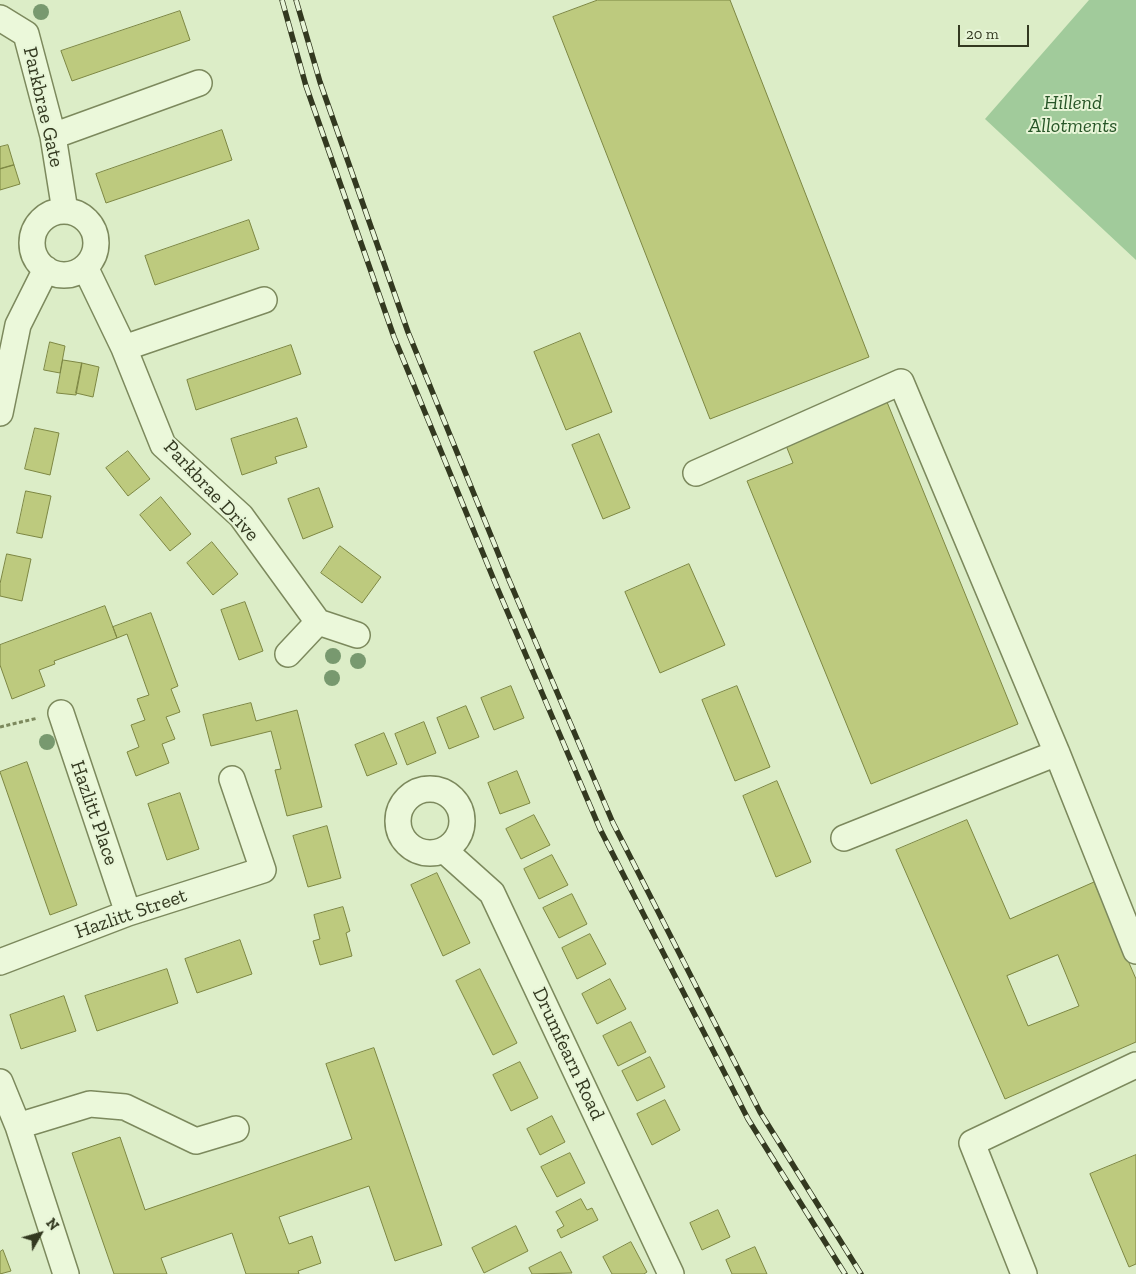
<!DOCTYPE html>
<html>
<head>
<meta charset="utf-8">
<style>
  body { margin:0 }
  #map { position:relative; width:1136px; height:1274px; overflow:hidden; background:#dcedc7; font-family:"Zilla Slab",serif }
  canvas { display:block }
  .north { position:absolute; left:15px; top:1209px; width:50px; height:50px; -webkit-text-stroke:4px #e7f5d7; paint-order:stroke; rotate:52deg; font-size:14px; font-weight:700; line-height:20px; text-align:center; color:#333920 }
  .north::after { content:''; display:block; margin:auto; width:18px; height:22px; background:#333920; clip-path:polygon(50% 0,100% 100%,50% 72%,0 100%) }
  .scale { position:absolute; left:958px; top:25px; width:71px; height:22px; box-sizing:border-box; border:2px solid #333920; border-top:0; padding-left:6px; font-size:15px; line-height:18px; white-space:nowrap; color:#333920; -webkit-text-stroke:4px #e7f5d7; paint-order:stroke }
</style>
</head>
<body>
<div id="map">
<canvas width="1136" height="1274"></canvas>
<div class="north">N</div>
<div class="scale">20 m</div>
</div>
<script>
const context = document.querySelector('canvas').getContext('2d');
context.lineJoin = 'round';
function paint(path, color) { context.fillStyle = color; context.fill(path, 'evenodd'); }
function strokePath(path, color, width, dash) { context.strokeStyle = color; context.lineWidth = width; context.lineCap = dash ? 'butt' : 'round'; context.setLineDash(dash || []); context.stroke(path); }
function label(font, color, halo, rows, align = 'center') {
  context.font = font + ' "Zilla Slab",serif'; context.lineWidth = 4; context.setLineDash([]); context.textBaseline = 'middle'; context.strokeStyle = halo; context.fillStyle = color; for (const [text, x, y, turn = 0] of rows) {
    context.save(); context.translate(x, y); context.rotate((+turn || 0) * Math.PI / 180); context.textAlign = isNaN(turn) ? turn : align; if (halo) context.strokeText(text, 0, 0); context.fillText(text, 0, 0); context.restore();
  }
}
paint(new Path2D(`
  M1089 0H1136V260L985 119Z`), '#a1cb9b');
const building = new Path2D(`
  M598 0H730L869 357 710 419 553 17Z
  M180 11 190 40 72 81 61 51Z
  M222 130 232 160 106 203 96 174Z
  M8 145 14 165 0 169V147Z
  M14 165 20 184 0 190V169Z
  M249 220 259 249 155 285 145 256Z
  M580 333 612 412 566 430 534 352Z
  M50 342 65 346 60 373 44 370Z
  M291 345 301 374 196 410 187 380Z
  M63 360 82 363 76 395 57 393Z
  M82 363 99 367 93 397 76 393Z
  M887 402 1018 724 871 784 747 481 793 463 785 443Z
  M297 418 307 447 275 457 277 463 242 475 231 439Z
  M35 428 59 433 50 475 25 469Z
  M599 434 630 508 603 519 572 445Z
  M128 451 150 479 128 496 106 468Z
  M319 488 333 527 303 539 288 499Z
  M26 491 51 496 42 538 17 533Z
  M161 497 191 534 170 551 140 515Z
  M212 542 238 574 213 595 187 563Z
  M340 546 381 577 362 603 321 573Z
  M7 554 31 559 22 601 0 596V584Z
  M689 564 725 645 660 673 625 592Z
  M245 602 263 651 239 660 221 610Z
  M105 606 117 638 54 661 55 664 39 670 45 686 12 699 0 665V645Z
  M151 613 178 686 171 689 180 712 166 717 175 739 162 744 169 763 136 776 127 752 139 747 131 725 145 720 137 699 149 695 127 634 117 638 113 627Z
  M511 686 524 718 494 730 481 698Z
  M737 686 770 767 735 781 702 700Z
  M251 703 256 721 297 710 322 807 287 816 275 770 281 769 271 731 211 746 203 715Z
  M466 706 479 737 449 749 437 718Z
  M424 722 436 753 407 765 395 734Z
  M384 733 397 764 367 776 355 745Z
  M27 762 77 905 50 915 0 772Z
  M517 771 530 803 500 814 488 783Z
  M777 781 811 862 776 877 743 796Z
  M180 793 199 849 167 860 148 804Z
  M534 815 550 845 521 859 506 829Z
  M967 820 1010 919 1094 882 1136 979V1042L1005 1099 896 850ZM1058 955 1079 1006 1028 1026 1007 976Z
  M327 826 341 878 308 887 293 836Z
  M552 855 568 885 539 899 524 869Z
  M437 873 470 943 443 956 411 885Z
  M572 894 587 924 559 938 543 908Z
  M343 907 350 931 346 933 352 956 320 965 313 941 320 939 314 915Z
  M590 934 606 964 577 979 562 948Z
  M240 940 252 974 197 993 185 959Z
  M167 969 178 1003 97 1031 85 996Z
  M480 969 517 1043 493 1055 456 981Z
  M610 979 626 1009 597 1024 582 994Z
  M64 996 76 1031 21 1049 10 1015Z
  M631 1022 646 1052 618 1066 603 1036Z
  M374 1048 442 1245 395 1261 369 1186 279 1217 289 1244 312 1236 321 1263 298 1271 299 1274H246L232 1233 161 1258 167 1274H114L72 1153 120 1137 145 1210 352 1139 326 1064Z
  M650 1057 665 1087 637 1101 622 1071Z
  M520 1062 538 1098 511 1111 493 1075Z
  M665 1100 680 1130 652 1145 637 1114Z
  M552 1116 565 1142 540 1155 527 1129Z
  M570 1153 585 1183 557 1197 541 1167Z
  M1136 1155V1264L1129 1267 1090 1174Z
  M581 1199 587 1210 592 1208 598 1220 561 1238 557 1230 564 1226 556 1212Z
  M718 1210 730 1237 702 1250 690 1223Z
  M516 1226 528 1251 484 1273 472 1248Z
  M631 1242 647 1272 644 1274H612L603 1257Z
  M755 1247 767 1274H732L726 1260Z
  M3 1250 11 1271 0 1274V1252Z
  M561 1252 572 1273 532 1274 529 1268Z`);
paint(building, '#bdca7e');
strokePath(building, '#7d8743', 1);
const minor = new Path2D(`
  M0 18 26 34 53 136 65 211
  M53 136 199 83
  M32 243a32 32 0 1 1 64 0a32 32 0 1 1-64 0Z
  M85 267 124 348 163 445 241 516 318 622 357 635
  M124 348 264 300
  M0 413 18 325 46 269
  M696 473 901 382 1057 753 1136 951
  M288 654 318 622
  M61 713 128 913
  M398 821a32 32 0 1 1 64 0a32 32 0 1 1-64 0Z
  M844 838 1057 753
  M444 850 492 893 671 1274
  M0 962 128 913 263 870 232 779
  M0 1082 18 1126 66 1274
  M18 1126 90 1104 125 1107 196 1141 236 1129
  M1024 1274 972 1143 1136 1065`);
strokePath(minor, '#7c895d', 28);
strokePath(new Path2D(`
  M0 727 38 718`), '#7c895d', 3, [4, 2.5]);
strokePath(minor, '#ebf8da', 25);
const rail = new Path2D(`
  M282 0 306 86 394 337 496 585 600 829 748 1119 845 1274
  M296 0 320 82 408 332 509 580 613 823 760 1112 861 1274`);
strokePath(rail, '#333920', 5.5);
strokePath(rail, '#e7f5d7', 4, [11]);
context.fillStyle = '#78996f';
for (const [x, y] of [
  [41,12],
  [333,656],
  [358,661],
  [332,678],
  [47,742]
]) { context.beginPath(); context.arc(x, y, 8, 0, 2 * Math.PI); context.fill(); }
label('italic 20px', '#275527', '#e7f5d7', [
  ["Hillend",1073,103],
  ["Allotments",1073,126]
]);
label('20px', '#333920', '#e7f5d7', [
  ["Parkbrae Gate",43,107,77],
  ["Parkbrae Drive",211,491,47],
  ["Hazlitt Place",94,813,71],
  ["Hazlitt Street",131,914,-19],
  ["Drumfearn Road",568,1054,65]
]);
</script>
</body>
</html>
